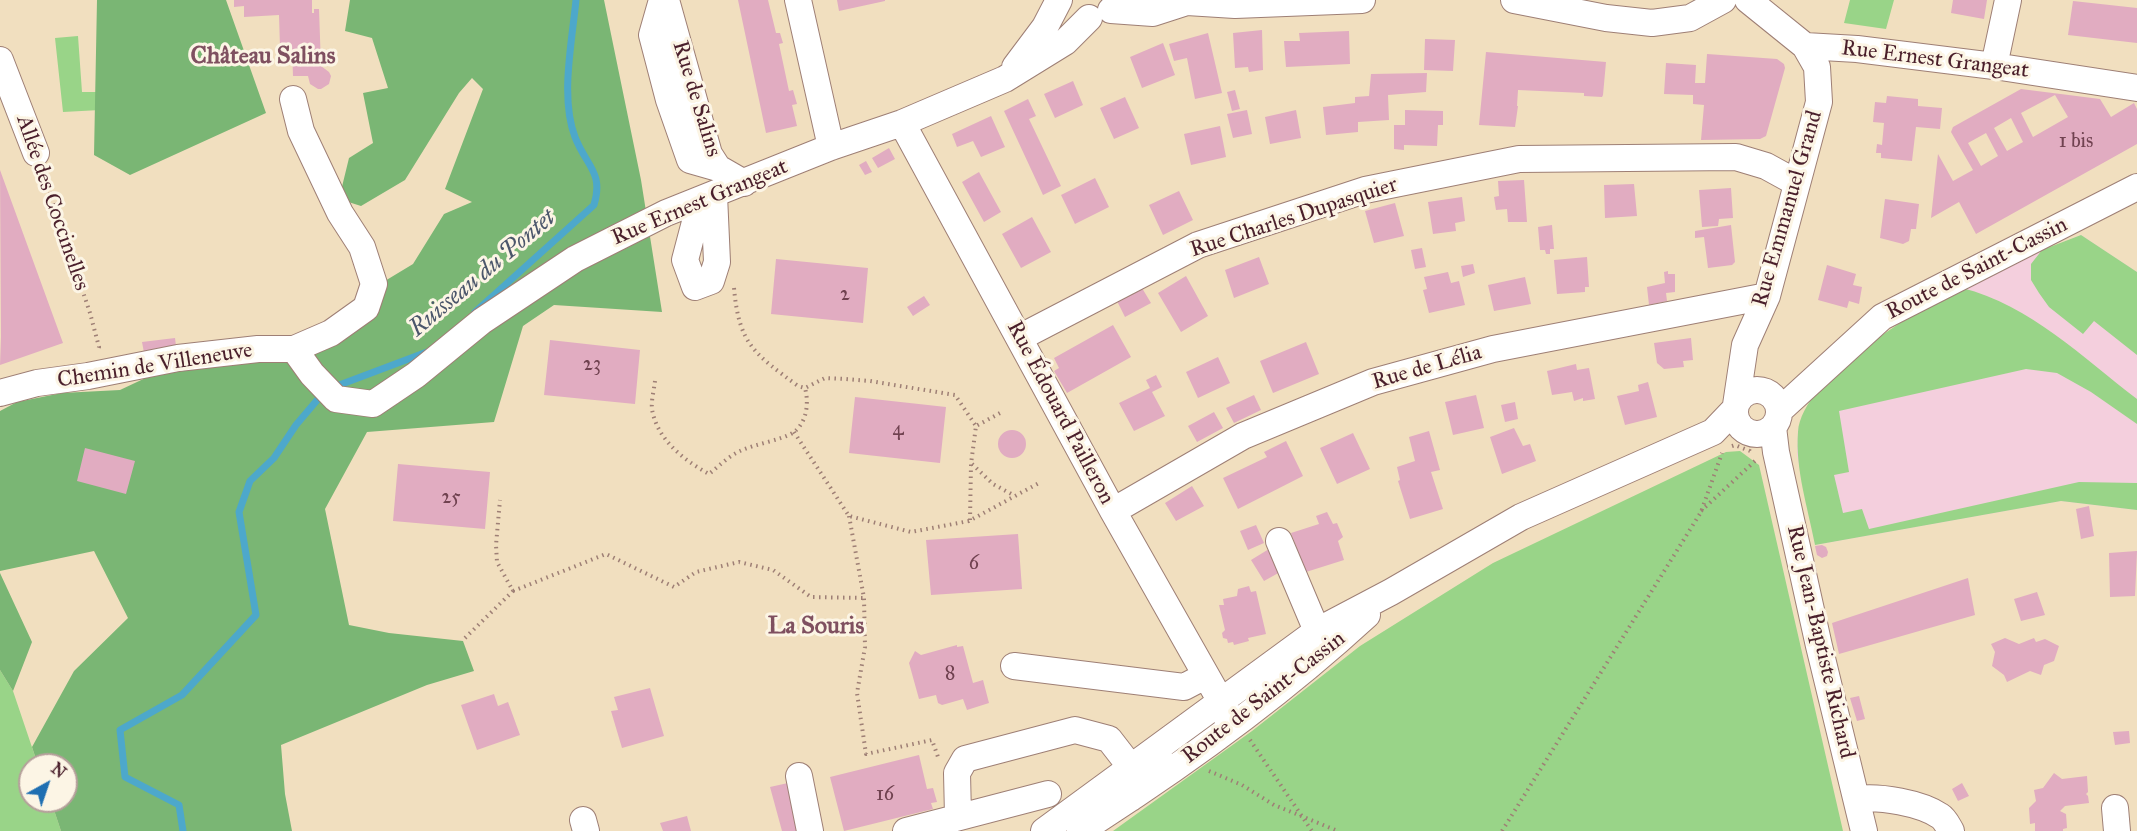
<!DOCTYPE html>
<html>
<head>
<meta charset="utf-8">
<style>
  body { margin:0 }
  #map { position:relative; width:2137px; height:831px; overflow:hidden; background:#f1dfbf; font-family:"IM FELL Great Primer",serif }
  canvas { display:block }
  .north { position:absolute; left:18px; top:753px; width:60px; height:60px; box-sizing:border-box; background:#fcf5e5; border:2px solid #b59f9b; border-radius:50%; rotate:40deg; font-size:16px; font-weight:700; line-height:24px; text-align:center; color:#4a1f2b }
  .north::after { content:''; display:block; margin:auto; width:21px; height:27px; background:#1f6fb2; clip-path:polygon(50% 0,100% 100%,50% 72%,0 100%) }
</style>
</head>
<body>
<div id="map">
<canvas width="2137" height="831"></canvas>
<div class="north">N</div>
</div>
<script>
const context = document.querySelector('canvas').getContext('2d');
context.lineJoin = 'round';
function paint(path, color) { context.fillStyle = color; context.fill(path, 'evenodd'); }
function strokePath(path, color, width, dash) { context.strokeStyle = color; context.lineWidth = width; context.lineCap = dash ? 'butt' : 'round'; context.setLineDash(dash || []); context.stroke(path); }
function label(font, color, halo, rows, align = 'center') {
  context.font = font + ' "IM FELL Great Primer",serif'; context.lineWidth = 6; context.setLineDash([]); context.textBaseline = 'middle'; context.strokeStyle = halo; context.fillStyle = color; for (const [text, x, y, turn = 0] of rows) {
    context.save(); context.translate(x, y); context.rotate((+turn || 0) * Math.PI / 180); context.textAlign = isNaN(turn) ? turn : align; if (halo) context.strokeText(text, 0, 0); context.fillText(text, 0, 0); context.restore();
  }
}
paint(new Path2D(`
  M2081 235 2137 272V510L2061 501 1815 545 1797 455 1798 429 1808 405 1931 303 2019 260Z`), '#f4cfdd');
paint(new Path2D(`
  M1850 0H1894L1886 29 1844 23Z
  M78 36 82 92H100V110L63 112 55 38Z
  M2081 235 2137 272V355L2094 321 2083 334 2049 307 2039 293 2031 280V264L2042 250Z
  M1962 288C2030 305 2083 358 2137 399V424L2091 392 2057 373 2026 369 1839 411 1849 472 1834 475 1843 513 1862 509 1869 529 2079 482 2137 483V510L2061 501 1815 545C1808 508 1795 469 1798 432 1803 376 1916 311 1962 288Z
  M1740 451 1759 465 1843 831H1113L1252 731 1360 646 1493 563 1726 452Z
  M0 670 13 691 38 765H30V801H51L61 831H0Z`), '#99d488');
paint(new Path2D(`
  M97 0H226L266 113 130 175 94 155Z
  M350 0H604L641 180 662 312 554 305 523 326 494 422 367 432 325 509 349 625 389 633 463 641 474 671 427 685 281 745 285 794 292 831H61L51 801H66V765H38L32 747 74 671 128 618 94 551 0 571V411L17 402 62 393 120 390 154 374 281 357 327 320 347 312 365 293 413 264 444 214 472 202 445 189 483 89 472 78 459 93 405 180 361 206 339 199 349 158 373 143 363 93 388 88 372 38 345 31Z
  M0 573 32 642 13 691 0 670Z`), '#7ab674');
strokePath(new Path2D(`
  M475 312 594 205C604 172 586 166 575 137 560 98 572 42 576 0
  M334 387 427 352
  M183 831 179 805 125 777 120 730 182 695 256 615 239 512 250 481 274 458 296 425 324 392`), '#4da8cb', 7);
paint(new Path2D(`
  M234 0H312V13H314V9H319L321 66 329 72 331 76 329 84 321 89H318L310 84 308 76H293L292 47H280L279 15 244 17V6L234 7Z
  M738 0H768L776 33H780L783 43 779 44 789 91 793 90 797 104 792 105 797 126 766 133Z
  M837 0H885V1L839 11Z
  M1953 0H1987L1984 19 1951 13Z
  M2073 1 2137 8V43L2068 35Z
  M1262 30 1263 70 1249 72 1248 67 1235 68 1233 33Z
  M1349 31 1350 64 1286 67 1284 41H1300L1299 33Z
  M1208 33 1222 93 1195 99 1187 58 1174 61 1169 44Z
  M1425 39 1455 40 1453 71 1424 70Z
  M1163 43 1175 75 1142 88 1130 57Z
  M1486 52 1606 62 1603 95 1602 97 1584 96V93L1518 90 1517 106H1518L1515 127 1479 125Z
  M1707 54 1777 59 1784 64 1785 68 1766 136 1760 139 1701 140 1704 105 1693 104V95L1664 94 1666 63 1696 65 1695 83H1705Z
  M1427 73 1426 92 1388 95 1389 120 1358 122V132L1326 135 1323 107 1355 103V97L1369 96 1371 74Z
  M1073 81 1083 105 1055 118 1044 94Z
  M2021 89 2100 99 2111 117 2134 103 2137 109V144L1976 234 1959 202 1931 218 1938 154 1953 181 1973 170 1951 132 1953 127ZM2055 95 2068 117 2033 137 2021 113ZM2011 118 2023 142 2007 151 1994 128ZM1986 133 1998 156 1981 166 1968 143Z
  M1235 90 1240 109 1232 111 1227 92Z
  M1887 96 1918 99V106L1942 108 1940 129 1916 127 1912 161 1881 158V153H1876L1877 144 1882 145 1884 123 1873 122 1875 102 1886 103Z
  M1125 97 1139 128 1114 139 1100 108Z
  M1028 99 1036 116 1029 119 1061 186 1043 195 1004 111Z
  M1247 110 1252 134 1233 138 1227 114Z
  M1296 110 1301 138 1270 144 1265 117Z
  M1405 110 1443 111V125H1438L1437 146 1404 145V150L1394 149V125H1405Z
  M991 116 1005 147 981 157 973 141 957 147 952 134Z
  M1220 126 1226 157 1191 165 1184 134Z
  M889 148 895 159 878 168 872 158Z
  M866 161 872 172 865 175 859 165Z
  M0 170 63 343 0 365 1 337Z
  M979 172 1001 212 984 222 962 182Z
  M1095 178 1109 207 1075 224 1061 195Z
  M1524 180 1527 222H1508L1507 209 1496 210 1494 197 1499 196 1498 181Z
  M1634 184 1637 216 1605 218 1604 185Z
  M1731 188 1733 218 1719 219 1718 226 1702 227 1699 190Z
  M1179 191 1193 220 1163 235 1149 205Z
  M1462 197 1465 221 1455 223 1456 231 1433 234 1428 202Z
  M1885 199 1919 204 1916 229H1911L1909 241 1903 244 1880 238Z
  M1395 203 1404 236 1374 243 1365 211Z
  M1032 217 1051 252 1021 268 1002 234Z
  M1552 225 1554 249H1550V254H1546L1545 250H1540L1538 227Z
  M1731 225 1735 262 1732 265 1708 268 1704 237 1695 238V231Z
  M1422 248 1426 267 1415 269 1411 250Z
  M1259 257 1269 284 1234 298 1225 270Z
  M1587 257 1589 287H1585V292L1557 294 1554 260Z
  M776 259 868 268 863 323 771 314Z
  M1473 264 1475 273 1463 277 1461 266Z
  M1827 265 1856 274 1853 285 1862 287 1859 304 1849 301 1847 308 1818 300Z
  M1668 271V274H1675V292L1666 293 1667 301 1649 305 1647 287 1665 283 1664 272Z
  M1448 272 1451 283 1459 281 1465 305 1429 313 1423 290 1427 289 1424 277Z
  M1186 276 1208 316 1181 332 1158 293Z
  M1525 277 1531 304 1494 311 1488 285Z
  M1142 288 1151 303 1125 317 1117 301Z
  M924 296 930 305 913 316 907 307Z
  M1113 325 1131 357 1067 393 1054 371 1059 368 1054 358Z
  M175 338 177 354 145 358 142 342Z
  M1691 338 1693 360 1683 361 1684 367 1664 369 1657 363 1654 343Z
  M550 340 640 350 635 404 544 395Z
  M1306 342 1319 374 1273 393 1260 361Z
  M1218 357 1230 383 1198 398 1186 372Z
  M1576 364 1577 370 1589 368 1595 399 1583 401V398L1574 401 1572 392 1552 395 1547 371Z
  M1156 375 1162 387 1152 392 1165 416 1134 431 1119 403 1150 388 1146 380Z
  M1648 382 1657 417 1625 425 1617 396 1639 391 1638 385Z
  M1254 395 1261 410 1234 423 1226 408Z
  M1476 395 1484 428 1453 435 1445 402Z
  M855 397 946 407 940 463 849 453Z
  M1515 402 1518 419 1505 422 1501 405Z
  M1214 412 1223 428 1197 442 1188 426Z
  M1514 428 1523 446 1530 444 1536 461 1502 474 1490 437Z
  M998 444a14 14 0 1 1 28 0a14 14 0 1 1-28 0Z
  M1429 431 1440 470 1431 472 1443 509 1410 519 1398 481 1400 480 1397 467 1415 461 1409 437Z
  M1353 433 1370 469 1337 484 1320 448Z
  M1286 441 1303 476 1238 509 1223 478 1267 457 1264 452Z
  M85 448 135 461 126 494 77 481Z
  M398 464 490 472 485 529 393 521Z
  M1192 486 1204 506 1176 521 1165 503Z
  M2089 506 2094 536 2081 539 2076 509Z
  M1327 512 1333 524 1337 523 1343 537 1338 541 1344 560 1306 572 1291 533 1319 524 1316 516Z
  M1256 525 1264 543 1248 550 1240 531Z
  M1018 534 1022 589 931 595 926 540Z
  M1822 545 1826 547 1828 552 1827 556 1822 558 1817 555 1815 546Z
  M1269 549 1282 571 1264 581 1251 560Z
  M2137 551 2135 596 2110 597 2109 553Z
  M1968 578 1975 615 1839 654 1832 623Z
  M1249 586 1251 592 1256 591 1266 634 1248 638 1249 641 1234 645 1233 642 1228 643 1227 639 1223 638 1222 633 1225 630 1219 605H1224L1223 599 1237 596 1238 589Z
  M2037 592 2045 615 2021 621 2014 599Z
  M2005 638 2019 644 2034 638 2036 642 2045 639 2059 646 2054 661 2044 665 2041 675 2030 671 2007 682 2004 675 1992 666 1995 652 1991 644Z
  M957 645V647L963 646 973 683 983 680 989 703 967 710 963 699 942 705 938 703 936 695 919 699 909 663 915 651 921 655Z
  M650 688 664 736 622 748 611 711 618 710 614 697Z
  M494 694 498 706 508 702 520 735 477 750 461 705Z
  M1859 696 1865 719 1857 721 1850 698Z
  M2129 731 2130 743 2115 745 2113 732Z
  M919 755 927 789 933 788 937 802 931 803 933 809 844 831 830 777Z
  M2054 773 2062 779 2087 776 2088 792 2086 794 2088 796 2089 803 2065 806 2060 811 2066 814 2067 828 2063 829V831H2035V823L2030 824 2029 808 2036 801 2034 790 2043 788Z
  M788 783 800 831H782L770 787Z
  M1962 783 1969 796 1958 801 1952 789Z
  M687 816 691 831H663L660 823Z`), '#e1acc1');
const minor = new Path2D(`
  M662 0 652 35 669 100 690 160 718 168
  M666 0 709 154 718 168 744 183
  M798 0 831 147
  M1514 0 1606 18 1652 23 1690 18 1723 0
  M1748 0 1805 46 1857 49 1994 66 2137 88
  M1111 10 1153 13 1187 2 1235 5 1362 0
  M0 60 36 153
  M1994 66 2008 0
  M1015 67 1045 27 1059 0
  M293 99 301 131 340 213 362 247 374 284 366 308 331 333 294 349
  M902 123 1113 511 1228 714 1226 716
  M714 195 717 262 711 281 695 287 685 260 695 222Z
  M1019 338 1198 245 1365 190 1519 159 1736 157 1766 166 1797 183
  M1735 412a22 22 0 1 1 44 0a22 22 0 1 1-44 0Z
  M0 393 37 383 88 376 178 358 258 349H294L312 374 336 399 373 404 416 375 482 321 575 259 666 213 831 147 902 123 1005 79 1065 42 1089 18
  M1736 405 1745 345 1767 296 1819 102 1817 67 1805 46
  M1779 411 1882 317 2137 187
  M1773 427 1776 452 1819 646 1864 831
  M1113 511 1243 436 1373 382 1493 349 1767 296
  M1279 541 1317 631 1328 643
  M1014 666 1184 687 1205 676
  M799 776 810 831
  M1131 798 1140 779 1163 763
  M1857 799C1880 796 1921 803 1940 816 1945 819 1948 826 1951 831
  M2115 808 2117 831
  M958 816 957 773 965 759 1075 730 1109 739 1140 779
  M583 820 586 831
  M906 831 1048 794
  M1044 831 1317 631 1391 592 1521 517 1713 432 1735 409
  M1080 831C1181 767 1279 696 1367 615`);
strokePath(minor, '#9e7f75', 28);
strokePath(new Path2D(`
  M44 175 90 313 99 347 98 350
  M734 288C739 345 755 354 798 386L805 388 825 378 846 379 870 381 955 395 976 426
  M655 381C654 390 651 401 652 409 657 440 684 460 709 474 719 466 729 456 740 451 754 444 783 440 794 432 807 422 809 403 805 388
  M794 432 849 516 911 532 969 521 1039 483
  M1732 446 1735 445 1750 451 1752 454
  M972 464 993 484 1015 496
  M1701 511 1755 461
  M849 516 864 598 865 647 857 693 866 754 932 740 938 757
  M970 520 971 464 976 426 1002 412
  M513 591 606 554 674 587 696 572 739 562 773 570 811 597 864 598
  M465 638 513 591 497 562 496 545 500 500
  M1250 740 1312 831
  M1209 771 1242 785 1274 805 1338 831
  M1502 831 1701 512 1722 453`), '#9e7f75', 4, [1.5, 4.5]);
strokePath(minor, '#fff', 26);
label('20px', '#704250', null, [
  ["1 bis",2076,142],
  ["2",845,295],
  ["23",592,365],
  ["4",898,430],
  ["25",451,498],
  ["6",974,564],
  ["8",950,674],
  ["16",885,795]
]);
label('22px', '#4a1f2b', '#fcf5e5', [
  ["Rue Ernest Grangeat",1935,60,7],
  ["Rue de Salins",696,99,73],
  ["Allée des Coccinelles",52,203,71],
  ["Rue Ernest Grangeat",700,203,-23],
  ["Rue Emmanuel Grand",1788,209,-74],
  ["Rue Charles Dupasquier",1294,218,-18],
  ["Route de Saint-Cassin",1977,269,-27],
  ["Chemin de Villeneuve",155,366,-9],
  ["Rue de Lélia",1427,368,-16],
  ["Rue Édouard Pailleron",1060,413,62],
  ["Rue Jean-Baptiste Richard",1820,642,77],
  ["Route de Saint-Cassin",1264,698,-38]
]);
label('bold 24px', '#7f5060', '#fcf5e5', [
  ["Château Salins",263,57],
  ["La Souris",816,627]
]);
label('italic 24px', '#4b566b', '#fcf5e5', [
  ["Ruisseau du Pontet",483,274,-40]
]);
</script>
</body>
</html>
